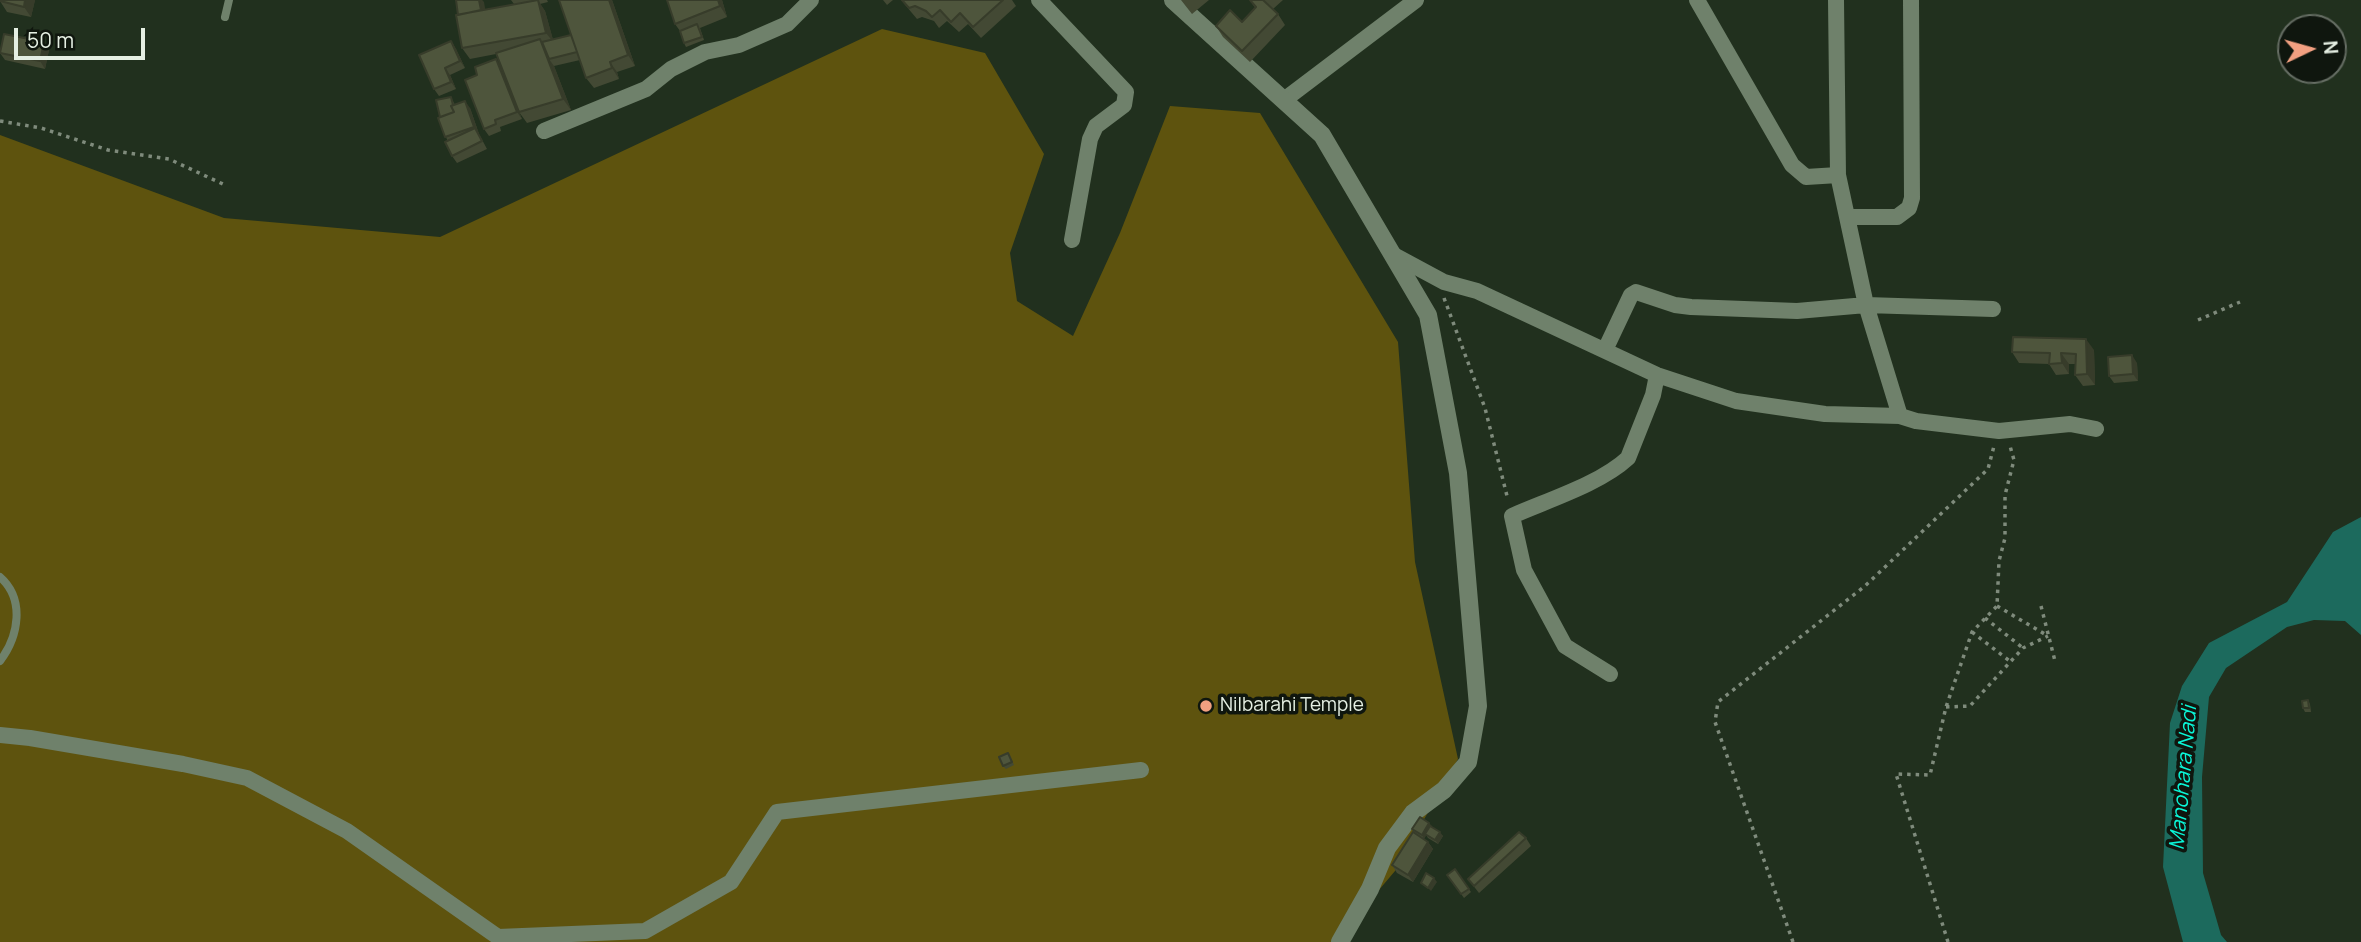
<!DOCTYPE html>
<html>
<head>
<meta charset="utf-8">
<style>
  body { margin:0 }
  #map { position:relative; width:2361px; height:942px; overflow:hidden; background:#21301e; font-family:Manrope,sans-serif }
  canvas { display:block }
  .north { position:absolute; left:2277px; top:14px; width:70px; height:70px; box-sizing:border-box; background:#0f160e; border:2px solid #656d63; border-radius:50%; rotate:85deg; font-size:19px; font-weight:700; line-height:28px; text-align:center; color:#e5efe3 }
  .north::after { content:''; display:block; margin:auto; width:24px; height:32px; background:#f2a081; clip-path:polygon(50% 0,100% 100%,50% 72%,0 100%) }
  .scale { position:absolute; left:14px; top:28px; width:131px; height:32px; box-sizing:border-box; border:4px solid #e5efe3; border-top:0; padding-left:9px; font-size:21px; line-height:24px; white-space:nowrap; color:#e5efe3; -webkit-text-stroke:5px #0f160e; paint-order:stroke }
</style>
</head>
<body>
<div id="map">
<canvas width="2361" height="942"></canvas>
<div class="north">N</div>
<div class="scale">50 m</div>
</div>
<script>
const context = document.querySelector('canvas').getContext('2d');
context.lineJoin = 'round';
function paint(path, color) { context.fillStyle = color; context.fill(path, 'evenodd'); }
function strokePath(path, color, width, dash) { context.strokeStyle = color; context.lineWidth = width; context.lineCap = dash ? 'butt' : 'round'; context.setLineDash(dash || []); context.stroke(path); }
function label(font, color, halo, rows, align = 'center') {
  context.font = font + ' Manrope,sans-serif'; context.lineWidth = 7; context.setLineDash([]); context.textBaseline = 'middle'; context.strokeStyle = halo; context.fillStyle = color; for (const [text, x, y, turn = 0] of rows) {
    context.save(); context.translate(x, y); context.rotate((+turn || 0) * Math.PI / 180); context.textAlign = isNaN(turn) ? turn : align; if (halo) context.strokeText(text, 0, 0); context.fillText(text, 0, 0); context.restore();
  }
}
paint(new Path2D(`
  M882 29 985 53 1044 154 1010 253 1017 301 1073 336 1120 233 1170 106 1260 113 1398 342 1415 562 1458 759 1395 871 1335 942H0V135L224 218 440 237Z`), '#5e530e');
paint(new Path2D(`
  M2361 517V635L2345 621 2314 620 2287 627 2226 668 2209 697 2202 777 2203 873 2221 935 2227 942H2183L2163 867 2170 723 2182 686 2209 643 2287 602 2333 532Z`), '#1c6a5d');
strokePath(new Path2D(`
  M0 121 41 128 108 150 169 159 225 185
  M1444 298 1485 408 1508 500
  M2198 320 2240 302
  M1997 606 2048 636
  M2041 606 2055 661
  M1985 618 2023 648
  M1972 632 2011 662
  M1946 707 1970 706 2023 648 2048 636
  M1793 942 1715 722 1718 702 1865 586 1988 469 1994 446
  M1948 942 1896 774 1930 775 1946 707 1972 632 1997 606 1999 561 2005 538V495L2014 460 2010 446`), '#7f8b7c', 3.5, [3.5, 5]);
strokePath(new Path2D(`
  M225 17 229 0
  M0 577C25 599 19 636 0 661`), '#6f816b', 8);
strokePath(new Path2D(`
  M1039 0 1126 92 1124 105 1096 126 1090 139 1072 240
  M1697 0 1792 165 1806 177 1838 175 1866 305 1900 416
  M1836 0 1838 175
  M1284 100 1416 0
  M544 131 646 89 671 69 705 52 739 45 787 24 811 0
  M1848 217H1897L1909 208 1912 198 1911 0
  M1392 254 1444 282 1477 291 1657 375 1736 401 1825 414 1900 416 1916 421 1999 431 2070 424 2096 429
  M1605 350 1631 295 1636 292 1675 305 1691 307 1797 311 1866 305 1993 309
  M1610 674 1565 646 1524 570 1512 516C1548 500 1600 484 1628 458L1653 395 1657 375
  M0 735 30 738 183 764 247 778 347 831 498 937 645 931 731 882 777 812 1141 770`), '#6f816b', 16);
strokePath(new Path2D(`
  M1173 0 1322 135 1428 315 1458 473 1478 706 1468 762 1444 790 1413 813 1387 848 1370 889 1340 942`), '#6f816b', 18);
paint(new Path2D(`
  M35 0 31 17 7 12 0 1Z
  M456 0H482L485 10 514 4 511 0H547L548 2 540 4 545 11 553 40 571 35 612 0 635 66 617 72 619 79 594 88 586 78 580 60 554 66 571 110 527 123 519 112 522 119 500 127 501 131 489 136 484 129 500 65 496 54 470 59 462 48Z
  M722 0 727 17 700 28 704 40 686 47 684 43 680 31 675 24Z
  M883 0H893L887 5Z
  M901 0H1012L1016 6 981 38 968 24 959 32 947 21 939 28 934 21 922 17 917 19Z
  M1181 0H1209L1192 14Z
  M1250 0H1283L1273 9 1278 14 1285 25 1250 62 1223 37 1216 26 1242 22 1255 8Z
  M451 41 456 49 465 68 450 75 456 89 439 96 434 89Z
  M44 42 49 50 45 69 5 60 0 53Z
  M451 97 455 105 470 108 479 134 487 149 457 163 452 156 440 117Z
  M2094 350 2095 385 2083 386 2075 375 2076 364H2069V374L2056 375 2049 364 2019 363 2012 352Z
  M2137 363 2138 381 2114 383 2109 376Z
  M2308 700 2310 704 2311 712H2305L2303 708Z
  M1008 753 1014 765 1006 769 1003 766Z
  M1431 827 1443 836 1438 844 1428 838 1426 835 1424 839 1428 842 1433 849 1413 882 1397 873 1392 865 1414 833 1412 829Z
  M1526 838 1531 846 1479 893 1468 879Z
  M1455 869 1471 892 1464 898 1447 875Z`), '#434934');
paint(new Path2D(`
  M25 0H35L31 17 24 7Z
  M479 0H482L484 2 487 20 482 13Z
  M538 0 545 11 554 43 546 33Z
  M609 0H612L635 66 628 55Z
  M718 0H722L727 17 720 6Z
  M540 39 547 50 549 59 554 66 571 110 563 99Z
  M451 41 456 49 465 68 460 61Z
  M44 42 49 50 45 69 40 61Z
  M496 59 501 66 522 119 517 112Z
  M610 62 617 72 619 79 612 68Z
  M445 68 450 75 456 89 451 82Z
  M465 101 470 108 479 134 474 127Z
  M2086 339 2094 350 2095 385 2087 374Z
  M2061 353 2069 364V374L2062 363Z
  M2132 355 2137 363 2138 381 2133 374Z
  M1429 823 1432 826 1424 839 1422 835Z
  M1440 832 1443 836 1438 844 1435 840Z
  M1428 842 1433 849 1413 882 1408 875Z
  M1434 878 1437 882 1431 891 1428 888Z`), '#373c2a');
const building = new Path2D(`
  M0 0H25L24 7 0 1Z
  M456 0H479L481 10 458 15Z
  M538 0 546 33 462 48 456 15Z
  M559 0H609L628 55 610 62 612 68 586 78Z
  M667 0H718L720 6 675 24Z
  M902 0H1003L973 27 960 13 951 22 940 10 932 17 926 11 915 6 909 8Z
  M1250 0H1263L1278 14 1242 51 1216 26 1230 10 1242 22 1256 7Z
  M697 24 702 37 684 43 680 31Z
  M4 34 44 42 40 61 0 53Z
  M571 35 577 52 549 59 542 42Z
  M540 39 563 99 519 112 496 53Z
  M451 41 460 61 445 68 451 82 434 89 419 55Z
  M496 59 517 112 495 120 496 124 484 129 465 80 477 75 475 67Z
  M451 97 453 105 451 106 454 112 440 117 436 100Z
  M465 101 474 127 445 137 438 118 454 112 451 106Z
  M475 128 482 141 452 156 445 142Z
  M2013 337 2086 339 2087 374 2075 375 2076 354 2061 353 2062 363 2049 364 2050 353 2012 352Z
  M2132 355 2133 374 2109 376 2108 357Z
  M2308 700 2309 708H2303L2302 701Z
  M1008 753 1012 762 1003 766 999 757Z
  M1420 817 1429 823 1422 835 1412 829Z
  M1430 826 1440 832 1435 840 1425 834Z
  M1413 832 1428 842 1408 875 1392 865Z
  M1519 832 1526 838 1474 886 1468 879Z
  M1455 869 1469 889 1461 894 1447 875Z
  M1426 873 1434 878 1428 888 1421 883Z`);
paint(building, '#4e553c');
strokePath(building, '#373c2a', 2);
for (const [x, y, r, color] of [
  [1206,706,7,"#f2a081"]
]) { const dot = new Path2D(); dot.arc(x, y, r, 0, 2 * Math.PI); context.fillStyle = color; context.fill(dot); strokePath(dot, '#0f160e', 2.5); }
label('19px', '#e5efe3', '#0f160e', [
  ["Nilbarahi Temple",1220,706]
], 'left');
label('italic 21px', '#0af6d7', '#0f160e', [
  ["Manohara Nadi",2184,778,-85]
]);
</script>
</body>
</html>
